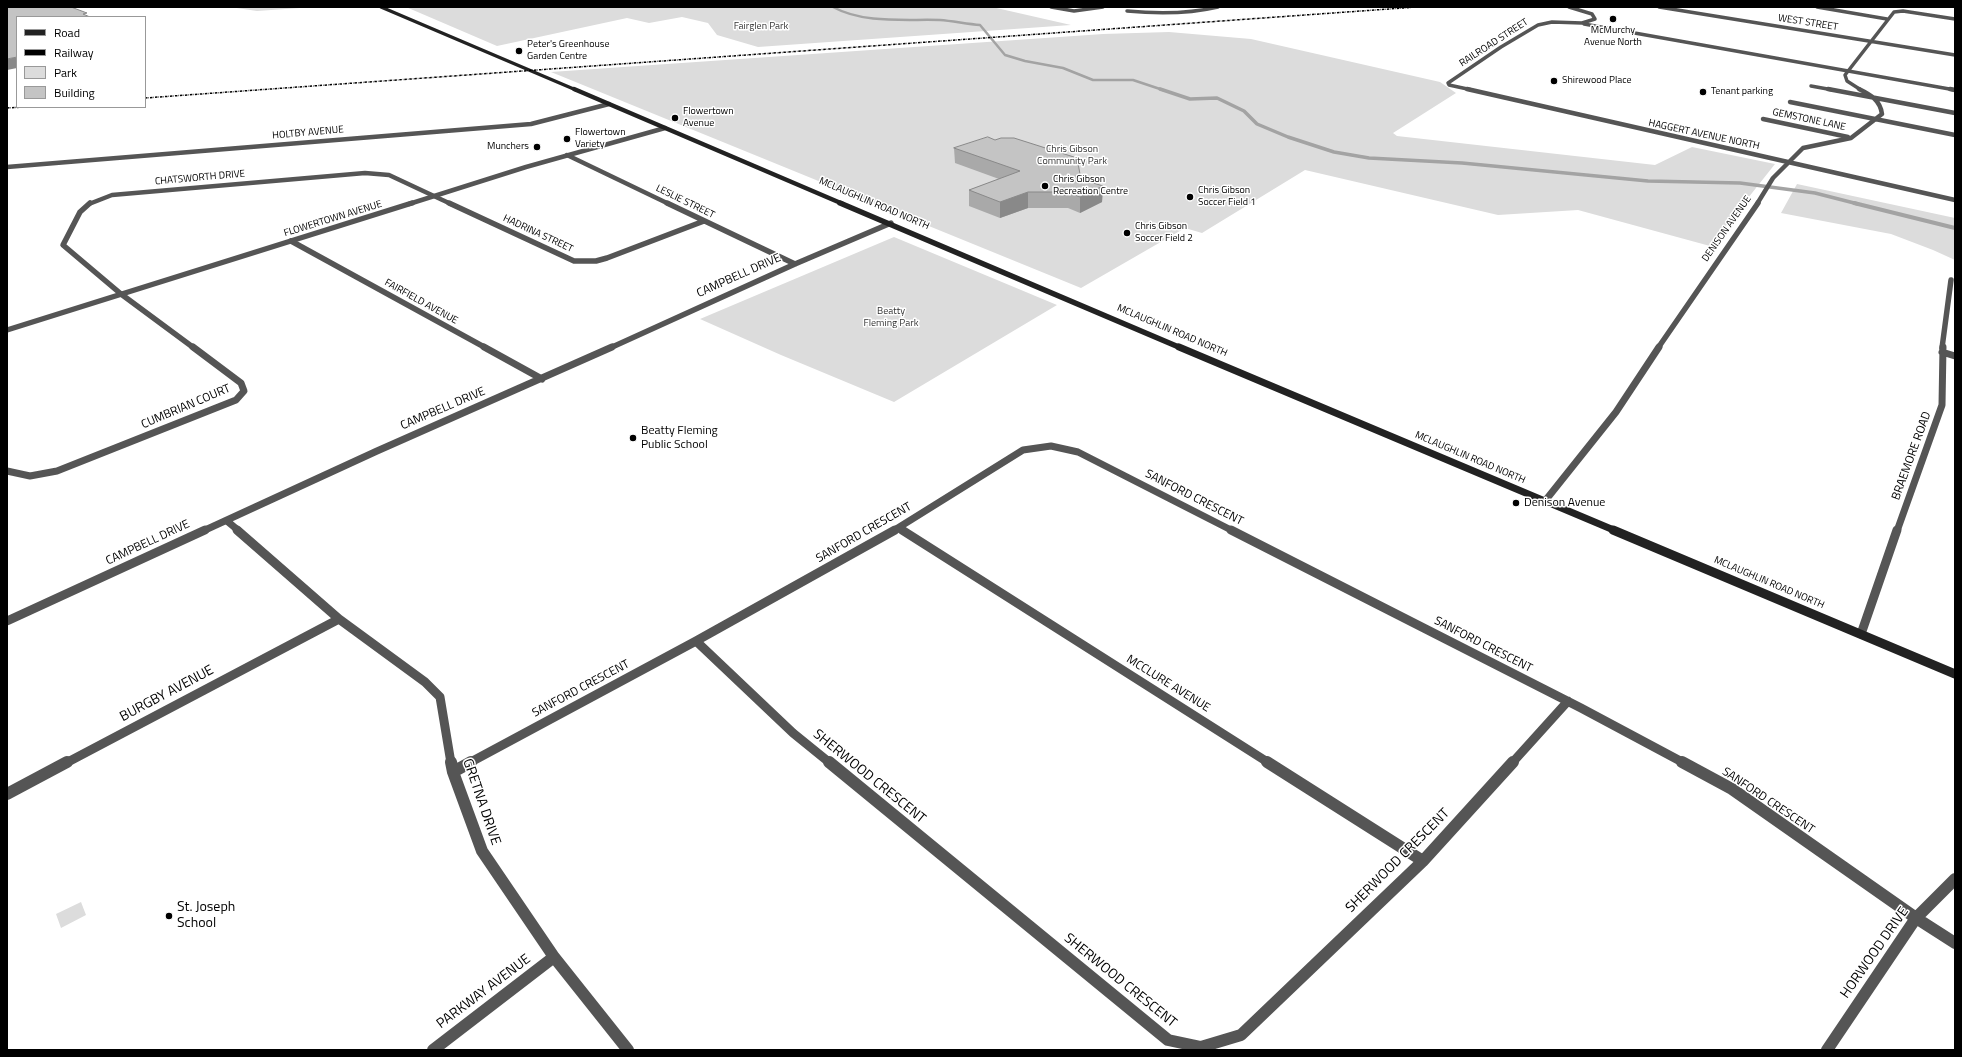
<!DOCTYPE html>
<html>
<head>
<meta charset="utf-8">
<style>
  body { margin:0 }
  #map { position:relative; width:1962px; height:1057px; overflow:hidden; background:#fff; font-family:"Titillium Web",sans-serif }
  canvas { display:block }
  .frame { position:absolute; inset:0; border:8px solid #000; pointer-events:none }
  .legend { position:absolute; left:16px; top:16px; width:130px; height:92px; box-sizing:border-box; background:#fff; border:1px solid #999; margin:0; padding:5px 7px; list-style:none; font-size:12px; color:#000 }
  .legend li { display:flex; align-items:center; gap:8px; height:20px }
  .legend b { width:20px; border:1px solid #999 }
</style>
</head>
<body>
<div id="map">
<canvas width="1962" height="1057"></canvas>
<div class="frame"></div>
<ul class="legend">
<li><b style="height:5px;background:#222"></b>Road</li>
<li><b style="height:5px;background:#000"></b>Railway</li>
<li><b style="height:11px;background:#dcdcdc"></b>Park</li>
<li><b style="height:11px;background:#c4c4c4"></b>Building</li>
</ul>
</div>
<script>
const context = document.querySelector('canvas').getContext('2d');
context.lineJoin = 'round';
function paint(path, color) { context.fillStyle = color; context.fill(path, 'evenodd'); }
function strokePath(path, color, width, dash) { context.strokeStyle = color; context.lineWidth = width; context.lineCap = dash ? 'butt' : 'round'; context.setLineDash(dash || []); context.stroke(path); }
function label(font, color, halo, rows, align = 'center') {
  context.font = font + ' "Titillium Web",sans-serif'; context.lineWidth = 3; context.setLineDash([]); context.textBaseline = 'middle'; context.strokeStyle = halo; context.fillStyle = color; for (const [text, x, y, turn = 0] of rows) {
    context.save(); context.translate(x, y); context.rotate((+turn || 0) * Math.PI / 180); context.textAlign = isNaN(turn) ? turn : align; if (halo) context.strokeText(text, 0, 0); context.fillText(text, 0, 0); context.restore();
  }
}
paint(new Path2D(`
  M230 7H314L257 11Z
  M406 7H992L1071 25 758 47 717 35 708 23 682 17 649 23 627 18 497 46Z
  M1169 32 1251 39 1440 82 1456 93 1393 133 1397 136 1655 165 1692 147 1775 164 1710 246 1578 210 1498 215 1305 170 1202 233 1185 228 1081 288 551 72 1103 34Z
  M1797 184 1955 218V260L1933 250 1891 234 1781 213Z
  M894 237 1057 305 894 402 781 355 700 319Z
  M81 902 86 915 61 928 56 914Z`), '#dcdcdc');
strokePath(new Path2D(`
  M833 7C864 24 905 19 940 20 953 21 967 24 980 25L1005 55 1025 61 1063 68 1093 80H1133L1163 90`), '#a3a3a3', 2.5);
strokePath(new Path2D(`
  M1160 89 1190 99 1217 98 1244 111 1257 124 1288 137 1334 152 1369 158 1462 163 1648 181 1740 183 1815 193 1858 204`), '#a3a3a3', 3.5);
strokePath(new Path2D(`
  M1854 203 1955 228`), '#a3a3a3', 4);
strokePath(new Path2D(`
  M1051 7 1074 11 1103 7
  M1659 7 1955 55
  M1817 7 1887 19
  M1127 11C1158 14 1188 14 1218 7
  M1584 24 1955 90
  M1811 86 1833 90
  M1472 90 1449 85 1448 83 1501 47 1538 25 1552 22 1582 23 1595 19 1592 14 1569 7
  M1861 90 1847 81 1845 75 1894 12 1903 11 1955 19`), '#555', 3.5);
strokePath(new Path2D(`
  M1467 89 1955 200
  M1828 89 1955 113
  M1950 89 1955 90
  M1790 102 1955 135
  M1763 119 1848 137
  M567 155 669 204
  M7 167 531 124 609 104
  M89 204 112 195 365 173 389 175 451 204
  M1757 204 1773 178 1803 148 1851 138 1882 114C1880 100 1871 95 1859 89`), '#555', 4.5);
strokePath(new Path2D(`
  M90 203 80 212 63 245 121 294 194 348
  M449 203 574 261H596L607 258 704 221
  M667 203 795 264
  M291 241 486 348
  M610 348 795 264 891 223
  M1658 348 1758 203
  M1942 348 1951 280`), '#555', 5.5);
strokePath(new Path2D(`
  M484 347 542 379
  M1942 352 1955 356
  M7 471 30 476 57 471 236 400 244 391 241 383 193 347
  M1545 501 1616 412 1659 347
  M227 521 239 531
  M899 528 904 531
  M203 531 377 451 612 347
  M893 531 1023 450 1051 446 1078 452 1233 531
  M1897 531 1942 405 1943 347`), '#555', 7);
strokePath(new Path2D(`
  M237 530 339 619 425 682 440 697 451 763
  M902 530 1269 763
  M1231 530 1581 708 1684 763
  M7 621 205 530
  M1861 634 1897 530
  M696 641 793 733 830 763
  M66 763 339 619
  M469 763 696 641 895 530
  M1512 763 1568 701`), '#555', 9);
strokePath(new Path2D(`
  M451 762 453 772 482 851 554 957 628 1050
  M829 762 1168 1040 1201 1047 1241 1035 1423 861 1513 762
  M1267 762 1423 861
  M1682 762 1732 789 1916 918 1955 943
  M453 772 471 762
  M7 794 67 762
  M433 1050 554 957
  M1827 1050 1916 918 1955 879`), '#555', 12);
strokePath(new Path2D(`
  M409 204 526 167 665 128`), '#555', 4.5);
strokePath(new Path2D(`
  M7 330 412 203`), '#555', 5.5);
strokePath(new Path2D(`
  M381 7 576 90`), '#222', 3.5);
strokePath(new Path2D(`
  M574 89 843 204`), '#222', 4.5);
strokePath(new Path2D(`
  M840 203 1181 348`), '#222', 5.5);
strokePath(new Path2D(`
  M1179 347 1616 531`), '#222', 7);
strokePath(new Path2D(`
  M1613 530 1955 674`), '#222', 9);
strokePath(new Path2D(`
  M145 98 1417 7
  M7 108 24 107`), '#000', 1.5, [2.5, 1, 0.5, 1]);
paint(new Path2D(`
  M954 148 1080 179 1103 186 1102 202 1080 213 1068 208H1028L1000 218 969 206V190L999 179 955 163Z`), '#a9a9a9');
paint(new Path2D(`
  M17 57V68L7 70V59Z
  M1080 174 1079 190 1074 177Z
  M1103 186 1102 202 1080 213V197Z
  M1028 192V208L1000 218V202Z`), '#898989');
const building = new Path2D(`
  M7 7H71L87 13 83 14 90 17H17V57L7 59Z
  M988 137 995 140 1001 138H1014L1077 158 1080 174 1074 177 1103 186 1080 197 1068 192H1028L1000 202 969 190 1020 171 954 148Z`);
paint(building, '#c4c4c4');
strokePath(building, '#898989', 1);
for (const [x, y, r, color] of [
  [1613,19,4,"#000"],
  [519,51,4,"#000"],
  [1554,81,4,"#000"],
  [1703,92,4,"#000"],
  [675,118,4,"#000"],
  [567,139,4,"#000"],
  [537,147,4,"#000"],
  [1045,186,4,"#000"],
  [1190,197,4,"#000"],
  [1127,233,4,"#000"],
  [633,438,4,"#000"],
  [1516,503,4,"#000"],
  [169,916,4,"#000"]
]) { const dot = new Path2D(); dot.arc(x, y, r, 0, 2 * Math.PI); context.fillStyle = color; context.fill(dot); strokePath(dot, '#fff', 1.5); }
label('10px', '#000', '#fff', [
  ["WEST STREET",1808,23,9],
  ["RAILROAD STREET",1494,43,-33],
  ["GEMSTONE LANE",1809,120,12],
  ["HOLTBY AVENUE",308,133,-5],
  ["HAGGERT AVENUE NORTH",1704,135,12],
  ["CHATSWORTH DRIVE",200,178,-5],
  ["LESLIE STREET",685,202,26],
  ["MCLAUGHLIN ROAD NORTH",874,204,23],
  ["FLOWERTOWN AVENUE",333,219,-17],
  ["DENISON AVENUE",1727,229,-55],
  ["HADRINA STREET",538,234,25],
  ["FAIRFIELD AVENUE",421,302,29],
  ["MCLAUGHLIN ROAD NORTH",1172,331,23],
  ["MCLAUGHLIN ROAD NORTH",1470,458,23],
  ["MCLAUGHLIN ROAD NORTH",1769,583,23]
]);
label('10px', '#333', '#fff', [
  ["Fairglen Park",761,27],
  ["Chris Gibson",1072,150],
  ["Community Park",1072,162],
  ["Beatty",891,312],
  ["Fleming Park",891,324]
]);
label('10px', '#000', '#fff', [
  ["McMurchy",1613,31,"center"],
  ["Avenue North",1613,43,"center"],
  ["Peter's Greenhouse",527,45],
  ["Garden Centre",527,57],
  ["Shirewood Place",1562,81],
  ["Tenant parking",1711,92],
  ["Flowertown",683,112],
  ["Avenue",683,124],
  ["Flowertown",575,133],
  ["Variety",575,145],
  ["Munchers",529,147,"right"],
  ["Chris Gibson",1053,180],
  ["Recreation Centre",1053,192],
  ["Chris Gibson",1198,191],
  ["Soccer Field 1",1198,203],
  ["Chris Gibson",1135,227],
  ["Soccer Field 2",1135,239]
], 'left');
label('12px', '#000', '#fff', [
  ["CAMPBELL DRIVE",739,276,-24],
  ["CUMBRIAN COURT",186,407,-23],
  ["CAMPBELL DRIVE",443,409,-23],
  ["BRAEMORE ROAD",1912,456,-70],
  ["SANFORD CRESCENT",1194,498,27],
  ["SANFORD CRESCENT",864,533,-30],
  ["CAMPBELL DRIVE",148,543,-25],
  ["SANFORD CRESCENT",1483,645,27],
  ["MCCLURE AVENUE",1168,684,32],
  ["SANFORD CRESCENT",581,689,-28],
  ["SANFORD CRESCENT",1768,801,34]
]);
label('12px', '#000', '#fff', [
  ["Beatty Fleming",641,431],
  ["Public School",641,445],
  ["Denison Avenue",1524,503]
], 'left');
label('14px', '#000', '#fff', [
  ["BURGBY AVENUE",167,694,-28],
  ["SHERWOOD CRESCENT",869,777,39],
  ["GRETNA DRIVE",481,802,71],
  ["SHERWOOD CRESCENT",1398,861,-45],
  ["HORWOOD DRIVE",1875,953,-55],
  ["SHERWOOD CRESCENT",1120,981,39],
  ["PARKWAY AVENUE",484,992,-37]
]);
label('14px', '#000', '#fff', [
  ["St. Joseph",177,908],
  ["School",177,924]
], 'left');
</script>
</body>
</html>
